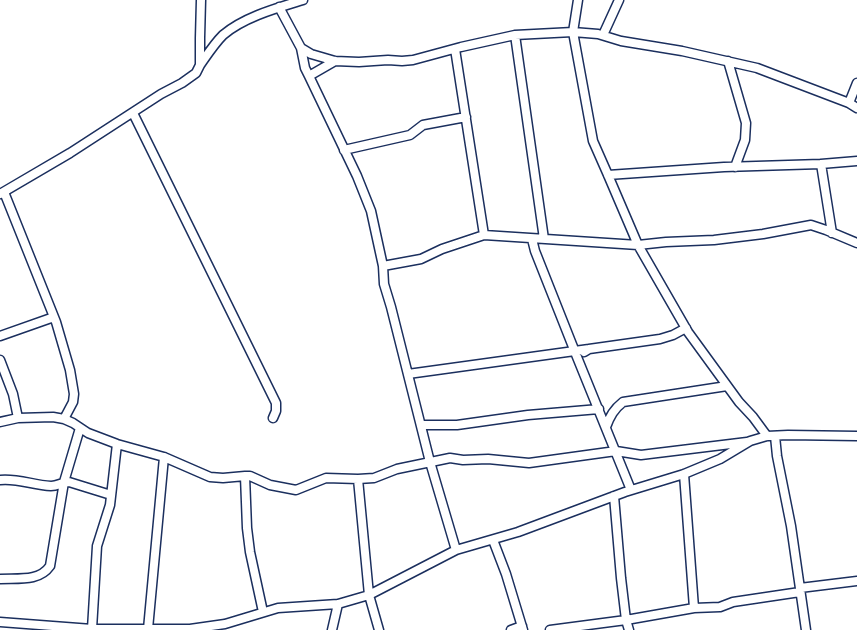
<!DOCTYPE html>
<html>
<head>
<meta charset="utf-8">
<style>
  body { margin:0 }
  canvas { display:block; background:#fff }
</style>
</head>
<body>
<canvas width="857" height="630"></canvas>
<script>
const context = document.querySelector('canvas').getContext('2d');
context.lineJoin = 'round';
function strokePath(path, color, width, dash) { context.strokeStyle = color; context.lineWidth = width; context.lineCap = dash ? 'butt' : 'round'; context.setLineDash(dash || []); context.stroke(path); }
const street = new Path2D(`
  M578 0 573 32 593 141 608 175 638 245 688 332 739 402 753 417 767 436
  M279 7 301 48 305 68 309 76 357 176 371 211 383 266 384 284 391 307 430 462 456 550
  M515 35 544 239
  M603 35 619 0
  M301 48 311 54 335 61 359 62 388 60 402 61 413 60 461 47 515 35 573 32 598 34 621 41 682 51 757 68 849 103 857 108
  M455 49 484 235
  M728 61 746 123 745 140 735 167
  M200 65C207 55 214 44 223 35 244 17 277 8 303 0
  M309 76 335 61
  M849 103 857 83
  M133 113 276 403V411L273 418
  M344 150 410 135 423 125 466 117
  M821 164 832 233
  M608 175 724 167 821 164 857 161
  M4 192 56 322 70 370 74 394 73 402 64 419
  M0 194 70 153 161 94 182 83 196 73 200 65V38L201 0
  M532 239 535 251 577 357 631 490
  M383 266 421 259 442 249 484 235 638 245 666 242 714 240 763 234 811 225 826 230 857 243
  M0 336 54 317
  M584 352 589 349 660 339 673 335 686 328
  M0 360 13 394 18 418
  M408 374 589 349
  M0 422 18 418 53 417 64 419 73 423 88 433 117 444 164 457 210 477 223 478 245 476H250L270 485 296 490 326 478 358 479 374 478 397 469 450 458 463 460 488 459 529 463 616 451 641 455 747 442
  M421 425H457L528 415 599 409
  M606 427C610 416 614 409 623 402L727 386
  M775 436 777 456 791 526 806 630
  M684 474 694 608
  M245 476 247 528 250 552 263 612
  M358 479 369 595 379 630
  M0 480C17 478 33 485 51 486 58 486 62 482 69 482L111 495
  M614 496 621 578 626 620 629 630
  M493 540 506 574 523 630
  M0 579C18 578 39 582 50 566L64 482 80 428
  M800 588 857 581
  M0 622 92 629H190L225 624 278 608 338 604 369 595 456 550 518 532 625 492 684 474 720 459 750 441 767 436 788 435 857 436
  M92 629 97 546 110 505 117 444
  M148 629 164 457
  M332 630 338 604
  M511 630 522 626
  M550 630 626 620 694 608 720 607 733 602 800 592`);
strokePath(street, '#1b2f5e', 11);
strokePath(street, '#fff', 8);
</script>
</body>
</html>
